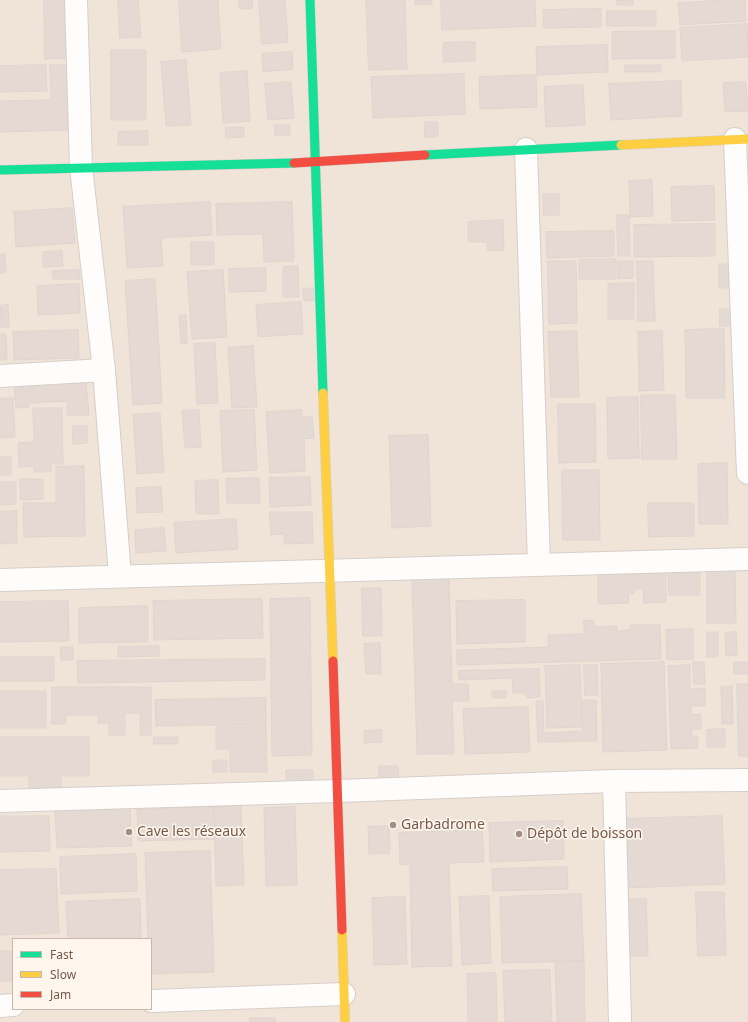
<!DOCTYPE html>
<html>
<head>
<meta charset="utf-8">
<style>
  body { margin:0 }
  #map { position:relative; width:748px; height:1022px; overflow:hidden; background:#f7f2ec; font-family:"Noto Sans",sans-serif }
  canvas { display:block }
  .legend { position:absolute; left:12px; top:938px; width:140px; height:72px; box-sizing:border-box; background:#fff7ed; border:1px solid #c8b7ac; margin:0; padding:5px 7px; list-style:none; font-size:12px; color:#76584b }
  .legend li { display:flex; align-items:center; gap:8px; height:20px }
  .legend b { width:20px; border:1px solid #c8b7ac }
</style>
</head>
<body>
<div id="map">
<canvas width="748" height="1022"></canvas>
<ul class="legend">
<li><b style="height:5px;background:#16e098"></b>Fast</li>
<li><b style="height:5px;background:#ffcf43"></b>Slow</li>
<li><b style="height:5px;background:#f24e42"></b>Jam</li>
</ul>
</div>
<script>
const context = document.querySelector('canvas').getContext('2d');
context.lineJoin = 'round';
function paint(path, color) { context.fillStyle = color; context.fill(path, 'evenodd'); }
function strokePath(path, color, width, dash) { context.strokeStyle = color; context.lineWidth = width; context.lineCap = dash ? 'butt' : 'round'; context.setLineDash(dash || []); context.stroke(path); }
function label(font, color, halo, rows, align = 'center') {
  context.font = font + ' "Noto Sans",sans-serif'; context.lineWidth = 3; context.setLineDash([]); context.textBaseline = 'middle'; context.strokeStyle = halo; context.fillStyle = color; for (const [text, x, y, turn = 0] of rows) {
    context.save(); context.translate(x, y); context.rotate((+turn || 0) * Math.PI / 180); context.textAlign = isNaN(turn) ? turn : align; if (halo) context.strokeText(text, 0, 0); context.fillText(text, 0, 0); context.restore();
  }
}
paint(new Path2D(`
  M0 0H748V1022H0ZM13 939H151V1009H13Z`), '#f0e4d9');
const building = new Path2D(`
  M44 0H68L70 58 45 59Z
  M118 0H138L141 37 120 38Z
  M179 0H218L221 49 182 52Z
  M239 0H252L253 8 240 9Z
  M259 0H285L288 42 262 44Z
  M366 0H405L407 69 369 70Z
  M415 0H432V4L415 5Z
  M441 0H535L536 26 442 30Z
  M617 0H633V5H617Z
  M728 0H745L746 21 680 25 678 3Z
  M601 9V27L543 28V10Z
  M607 11H656V26H607Z
  M747 24 748 57 682 61 680 28Z
  M675 31V58L612 59V32Z
  M475 42V61L443 62V43Z
  M607 45 608 72 537 75 536 47Z
  M111 50H146V120H111Z
  M292 52 293 69 263 72 262 54Z
  M186 60 191 125 166 126 161 62Z
  M46 65 47 91 0 92V66Z
  M50 65H73L75 130 0 132V101L51 100Z
  M625 65H661V72H625Z
  M247 71 250 121 223 123 220 73Z
  M464 74 465 114 373 118 371 77Z
  M536 75 537 107 480 109 479 77Z
  M681 81 682 116 611 120 609 84Z
  M291 82 294 118 268 120 265 84Z
  M746 82 748 111 725 112 723 83Z
  M583 85 585 125 546 127 544 87Z
  M425 122H438V137H425Z
  M275 125H290V135H275Z
  M226 127H244V137L226 138Z
  M148 131V145H118V132Z
  M652 180 653 216 630 217 629 181Z
  M714 186 715 220 672 221 671 187Z
  M543 194H559V215H544Z
  M210 202 212 235 161 238 163 266 127 268 123 207Z
  M292 202 294 261 264 262 263 234 217 235 216 204Z
  M72 208 75 243 16 247 14 212Z
  M617 215H629L630 256H618Z
  M503 220 504 250 488 251 487 242H468V222Z
  M715 224V256L634 257V225Z
  M614 231V256L547 258 546 232Z
  M191 242H214V265H191Z
  M62 251 63 266 43 267V252Z
  M0 254H5L6 273H0Z
  M616 259V279H579V260Z
  M548 261H576L577 323 549 324Z
  M618 261H633V278L618 279Z
  M637 261H653L655 321H638Z
  M719 264H732V288H719Z
  M298 266 299 297H283V267Z
  M266 268V291L229 292V269Z
  M79 270 80 279H53L52 271Z
  M223 270 227 337 192 339 187 272Z
  M155 279 162 403 133 405 125 281Z
  M634 283V319H608V284Z
  M79 284 80 313 38 315 37 286Z
  M318 288V300L304 301 303 289Z
  M301 302 303 334 258 337 256 305Z
  M8 305 9 327H0V306Z
  M720 309H737V326H720Z
  M186 315 187 343 181 344 179 316Z
  M724 329 725 398H686L685 330Z
  M78 330 79 358 14 360 13 332Z
  M577 331 579 397H551L548 332Z
  M662 331 664 390 639 391 638 332Z
  M0 334H6L7 360H0Z
  M215 343 218 403 197 404 194 344Z
  M253 346 257 407 232 408 228 348Z
  M86 381 89 415H67V401L29 403V407L16 408 14 382Z
  M641 395H675L677 459H642Z
  M638 397 639 458 608 459 607 398Z
  M13 398 15 437 0 438V399Z
  M558 404H595L596 462 559 463Z
  M33 408H62L63 464H51V472H34V466L19 467 18 443 34 442Z
  M199 410 201 447 185 448 182 411Z
  M254 410 257 470 223 472 220 411Z
  M302 410V417H312L314 438 304 439 305 471 270 473 266 412Z
  M160 413 164 472 137 474 133 415Z
  M73 426H87V443L73 444Z
  M428 435 431 526 392 528 389 436Z
  M0 457H11V475H0Z
  M727 463 728 524H699L698 464Z
  M84 466 85 536 24 537 23 503H56V467Z
  M562 470H599L600 540H563Z
  M310 477 311 505 270 507 269 478Z
  M259 478 260 503H227L226 479Z
  M20 479H43V499L21 500Z
  M218 480 219 514H196L195 481Z
  M0 482H16V504L0 505Z
  M161 487 163 512 137 513 136 488Z
  M648 503H694V536L649 537Z
  M17 511V543L0 544V512Z
  M270 512H312L313 543 284 544V534L271 535Z
  M236 519 238 549 176 553 174 523Z
  M164 528 166 551 136 553 135 530Z
  M669 567H700V595H669Z
  M666 570V602L644 603 643 589H634V594H628L629 603 598 604V572Z
  M707 570H735L736 623H707Z
  M449 578 452 684H468L469 701H452L454 754H417L412 579Z
  M362 588H381L382 636H363Z
  M310 598 312 755 272 756 270 599Z
  M262 599 263 638 154 640 153 601Z
  M525 600V642L457 644 456 601Z
  M68 601 69 641 0 642V602Z
  M148 606V642L79 643V608Z
  M584 620 594 621V627L617 626V631L630 630V625H660L661 659 457 665V650L548 647V635L584 634Z
  M693 629V659L667 660 666 630Z
  M707 632H718V657H707Z
  M736 632 737 655 726 656 725 633Z
  M380 643 381 674H366L364 644Z
  M159 646V656L118 657V647Z
  M61 647H73V660H61Z
  M0 657H54V681H0Z
  M265 659V680L78 683 77 661Z
  M664 662 667 750 603 752 601 664Z
  M693 662H704L705 684H694Z
  M734 662H748V674H734Z
  M580 665 582 727 547 728 545 666Z
  M584 665H597L598 695H585Z
  M690 665V689L705 688V706H691V715L701 714V729H691L692 737 698 736V748L671 749 668 666Z
  M539 669 540 697 528 698 525 693H513L512 678 459 680 458 671Z
  M737 684H748V756H739Z
  M732 686 733 724H722L721 687Z
  M52 687H151V735H140V713H125V735H109V723H98V715H66V724H52Z
  M0 691H46V728H0Z
  M492 691H506V698H493Z
  M266 698V724L156 726 155 700Z
  M582 700H596L597 741 538 742 536 701H543L544 733 583 731Z
  M528 707 530 752 465 754 463 709Z
  M266 726 267 772H230V749H216V727Z
  M725 729V747H707V730Z
  M382 730V742L364 743V731Z
  M0 737H89V776H61V788H29V776H0Z
  M154 737H178V744H154Z
  M213 760H227V772H213Z
  M379 766H398L399 782 379 783Z
  M286 770H313V784L287 785Z
  M241 806 244 885 216 886 214 807Z
  M214 807 215 839 138 841 137 810Z
  M295 807 297 885 266 886 264 808Z
  M130 809 132 846 57 848 55 812Z
  M0 816H49L50 851 0 852Z
  M722 816 725 884 624 888 621 819Z
  M563 821 564 859 490 862 489 823Z
  M389 826 390 853 369 854 368 827Z
  M482 830 484 862 449 863 452 966 412 967 410 864 400 865 399 833Z
  M210 851 214 972 151 974V939H148L145 853Z
  M136 854 137 891 61 894 60 857Z
  M567 867 568 889 493 891 492 869Z
  M56 869 59 933 0 935V870Z
  M696 892H724L726 955 698 956Z
  M581 894 584 961 502 963 500 897Z
  M489 896 491 963 462 965 459 897Z
  M405 897 407 964 374 965 372 898Z
  M140 899 141 939H68L66 902Z
  M646 899 648 956H624L622 900Z
  M0 951H13V981H0Z
  M584 961 585 1022H557L555 962Z
  M550 970 552 1022H505L503 971Z
  M496 973 497 1022H468L467 974Z
  M250 1018H275L276 1022H250Z`);
paint(building, '#e4dad3');
strokePath(building, '#e0d5ce', 1);
const street = new Path2D(`
  M76 0 81 167 104 370 120 576
  M735 139 748 473
  M526 149 539 565
  M0 376 104 370
  M0 580 748 559
  M614 781 620 1022
  M0 801 337 791 614 781 748 780
  M151 1001 344 994
  M0 1006 13 1005`);
const fast = new Path2D(`
  M310 0 323 393
  M425 155 621 145
  M0 170 294 163`);
const slow = new Path2D(`
  M621 145 748 139
  M323 393 333 661
  M342 930 345 1022`);
const jam = new Path2D(`
  M294 163 425 155
  M333 661 342 930`);
strokePath(street, '#d6cec8', 24);
strokePath(fast, '#d7cec8', 10);
strokePath(slow, '#d7cec8', 10);
strokePath(jam, '#d7cec8', 10);
strokePath(street, '#fefdfc', 22);
strokePath(fast, '#16e098', 9);
strokePath(slow, '#ffcf43', 9);
strokePath(jam, '#f24e42', 9);
for (const [x, y, r, color] of [
  [393,825,4,"#a38e83"],
  [129,832,4,"#a38e83"],
  [519,834,4,"#a38e83"]
]) { const dot = new Path2D(); dot.arc(x, y, r, 0, 2 * Math.PI); context.fillStyle = color; context.fill(dot); strokePath(dot, '#fff7ed', 1.5); }
label('14px', '#76584b', '#fff7ed', [
  ["Garbadrome",401,825],
  ["Cave les réseaux",137,832],
  ["Dépôt de boisson",527,834]
], 'left');
</script>
</body>
</html>
